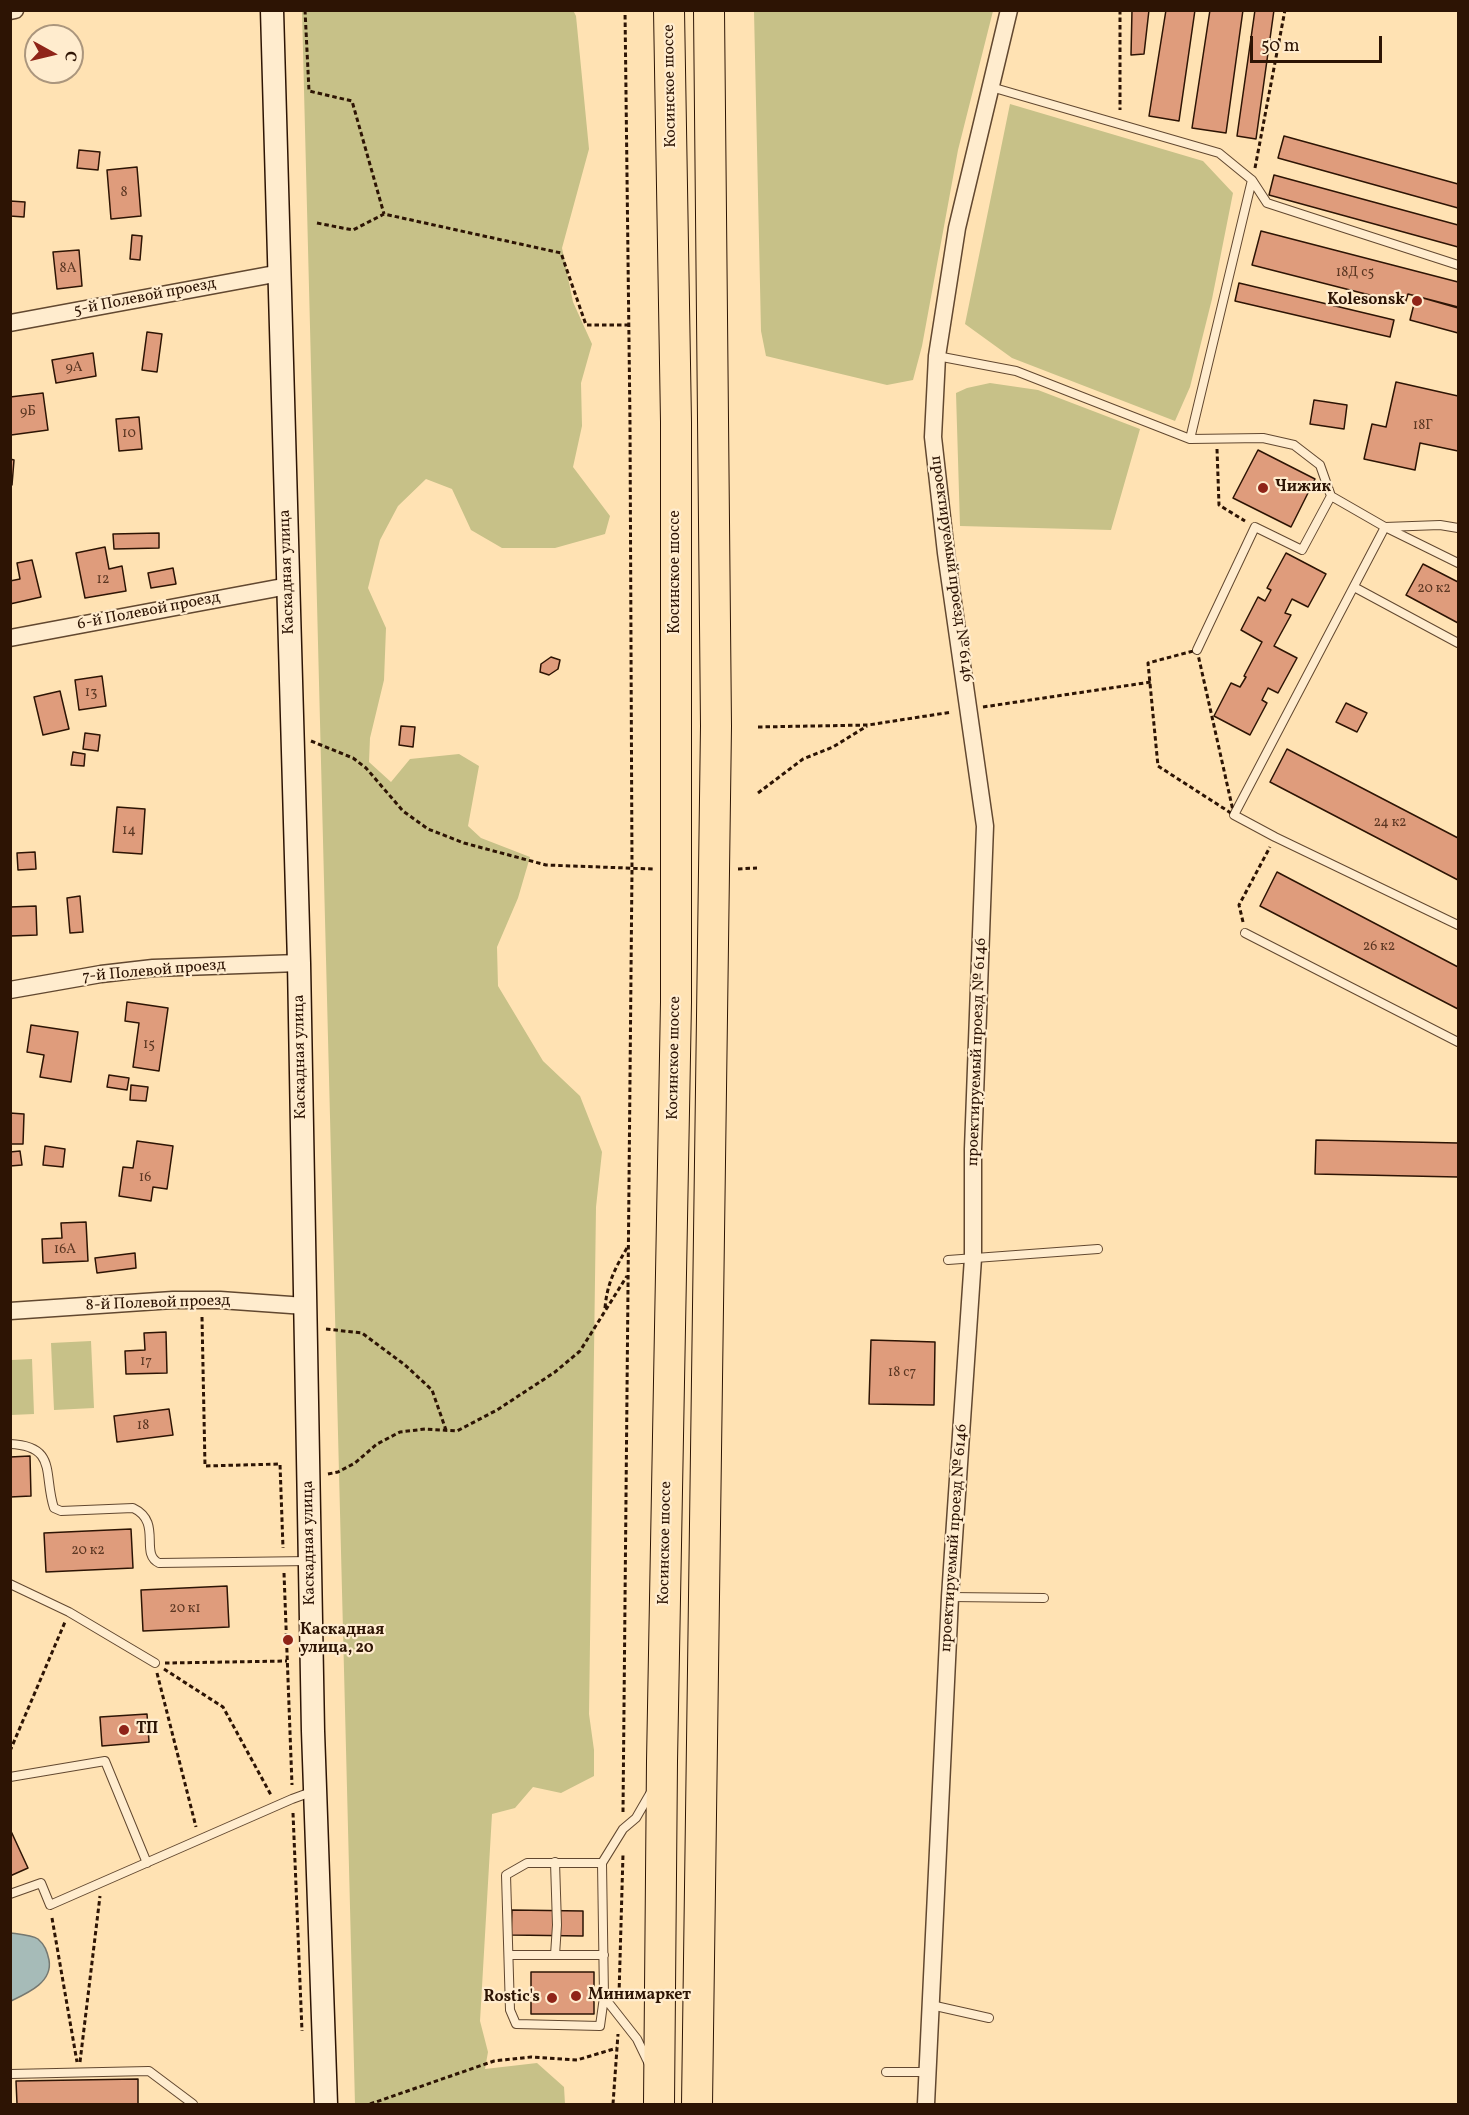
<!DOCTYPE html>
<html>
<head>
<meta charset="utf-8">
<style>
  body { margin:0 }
  #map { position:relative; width:1469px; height:2115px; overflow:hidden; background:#ffe2b3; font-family:Vollkorn,serif }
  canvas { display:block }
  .frame { position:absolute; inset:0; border:12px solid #2d1404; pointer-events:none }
  .north { position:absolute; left:24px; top:24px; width:60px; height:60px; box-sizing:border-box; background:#ffecce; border:2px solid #ab967d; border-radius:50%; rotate:98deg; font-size:16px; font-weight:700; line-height:24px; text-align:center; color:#2d1404 }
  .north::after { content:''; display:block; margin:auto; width:21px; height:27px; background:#8f2418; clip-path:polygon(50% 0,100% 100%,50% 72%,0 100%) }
  .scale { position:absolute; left:1250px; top:36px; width:132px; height:27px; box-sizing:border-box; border:3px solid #2d1404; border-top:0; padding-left:8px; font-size:18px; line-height:21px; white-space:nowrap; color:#2d1404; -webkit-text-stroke:4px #ffecce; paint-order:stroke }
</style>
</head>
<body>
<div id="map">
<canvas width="1469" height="2115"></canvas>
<div class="frame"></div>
<div class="north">С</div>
<div class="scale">50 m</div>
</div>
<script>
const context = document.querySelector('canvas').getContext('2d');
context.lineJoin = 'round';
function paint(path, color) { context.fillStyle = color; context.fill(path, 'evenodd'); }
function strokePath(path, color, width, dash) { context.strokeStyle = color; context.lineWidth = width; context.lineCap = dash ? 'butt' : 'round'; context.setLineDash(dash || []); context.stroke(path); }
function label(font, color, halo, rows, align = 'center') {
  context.font = font + ' Vollkorn,serif'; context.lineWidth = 4.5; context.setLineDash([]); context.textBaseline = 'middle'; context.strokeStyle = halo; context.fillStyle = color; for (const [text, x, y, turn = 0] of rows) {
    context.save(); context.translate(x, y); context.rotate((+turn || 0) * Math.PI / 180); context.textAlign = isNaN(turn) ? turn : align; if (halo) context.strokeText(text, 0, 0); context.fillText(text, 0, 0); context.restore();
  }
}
paint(new Path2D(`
  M573 10 576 16 589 149 562 248 573 302 592 344 581 383 582 426 573 467 610 516 605 534 555 548H502L471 530 452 489 426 479 398 506 380 540 368 588 386 628 384 680 370 738 369 762 391 782 410 759 459 754 479 766 468 826 481 838 530 857 518 898 497 947 498 986 543 1061 580 1096 602 1152 596 1207 589 1714 594 1750V1776L561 1793 533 1787 515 1808 492 1814 480 2021 488 2052 485 2069 537 2063 564 2087 565 2104H355L302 11Z
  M754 11H993L958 150 922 346 913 380 887 385 766 356 761 331Z
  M1010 104 1203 161 1233 193 1212 299 1190 387 1175 421 1012 358 965 324Z
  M990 383 1038 390 1140 429 1111 530 960 526 956 393 967 388Z
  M91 1341 94 1408 54 1410 51 1343Z
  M32 1359 34 1414 11 1415V1360Z`), '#c7c188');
const water = new Path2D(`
  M11 1933C18 1934 32 1935 38 1939 45 1945 47 1951 49 1960 53 1982 28 1993 11 2001Z`);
paint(water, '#a6bbb8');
strokePath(water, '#767870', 1.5);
const building = new Path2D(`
  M1132 10H1149L1144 54 1131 55Z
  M1166 10H1195L1179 121 1149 116Z
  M1210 10H1243L1226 133 1192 128Z
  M1255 10H1274L1256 139 1237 136Z
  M1284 136 1458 184V208L1278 158Z
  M79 150 100 152 98 170 77 168Z
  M137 167 141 216 111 219 107 170Z
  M1274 175 1458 225V247L1269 195Z
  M10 201 25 202 24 217 10 216Z
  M1261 231 1458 282V307L1408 294 1405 304 1252 265Z
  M132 235 142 236 140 260 130 259Z
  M79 250 82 286 57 289 53 252Z
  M1239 283 1394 320 1390 337 1235 301Z
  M1416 296 1458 308V333L1410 320Z
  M147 332 162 334 157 372 142 370Z
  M93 353 96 376 56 383 52 360Z
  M1396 382 1458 396V451L1420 443 1415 470 1364 459 1372 424 1386 427Z
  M43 393 48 430 11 435 10 397Z
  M1314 400 1347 405 1344 429 1310 424Z
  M139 417 142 449 119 451 116 419Z
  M1258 450 1315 479 1291 527 1233 498Z
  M10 459 14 460 12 485H10Z
  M159 533V548L114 549 113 534Z
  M105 547 109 569 122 566 126 591 85 598 76 553Z
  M1286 553 1326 574 1308 607 1292 599 1285 613 1291 615 1274 646 1297 658 1278 693 1268 688 1262 700 1267 703 1250 735 1214 716 1231 683 1240 687 1246 677 1244 676 1262 642 1241 630 1258 597 1265 601 1271 590 1267 588Z
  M32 560 41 597 10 604V581L20 579 17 563Z
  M1423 564 1458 582V623L1406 595Z
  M173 568 176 584 151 588 148 573Z
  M551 657 560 660 558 669 549 675 540 672 541 664Z
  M102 676 106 706 79 710 75 680Z
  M60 691 69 729 43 735 34 697Z
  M1346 703 1367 713 1357 732 1336 722Z
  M401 726 415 727 413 747 399 745Z
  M85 733 100 735 98 751 83 749Z
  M1287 749 1458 838V880L1270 782Z
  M73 752 85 754 84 766 71 765Z
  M117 807 145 809 142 854 113 852Z
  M35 852 36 869 18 870 17 853Z
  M1277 872 1458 967V1009L1260 906Z
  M80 896 83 932 70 933 67 898Z
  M36 906 37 935 10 936V907Z
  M127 1002 168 1008 159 1071 133 1067 139 1023 125 1021Z
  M31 1025 78 1032 71 1082 40 1077 44 1055 27 1052Z
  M109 1075 129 1078 127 1090 107 1087Z
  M131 1085 148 1087 146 1101 130 1100Z
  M10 1113 24 1114 23 1144H10Z
  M1316 1140 1458 1143V1177L1315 1174Z
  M137 1141 173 1146 167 1189 153 1187 151 1201 119 1196 123 1167 133 1168Z
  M45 1146 65 1149 63 1167 43 1165Z
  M20 1151 22 1165 10 1166V1152Z
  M86 1222 88 1261 43 1263 42 1239 62 1238 61 1223Z
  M135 1253 136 1268 97 1273 95 1258Z
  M166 1332 167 1373 126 1374 125 1351 145 1350 144 1333Z
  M871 1340 935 1342 934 1405 869 1404Z
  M169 1409 173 1435 117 1442 114 1416Z
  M30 1456 31 1496 10 1497V1457Z
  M131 1529 133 1568 46 1572 44 1533Z
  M227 1586 229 1627 143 1631 141 1590Z
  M147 1714 149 1742 102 1746 100 1717Z
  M10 1829 28 1868 10 1876Z
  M512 1910 583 1911V1936L511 1935Z
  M531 1972H594V2014H531Z
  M138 2079V2104H17L16 2081Z`);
paint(building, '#df9c7c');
strokePath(building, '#2d1404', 1.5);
const lane = new Path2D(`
  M991 87 1219 153 1252 180 1190 439
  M1252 180 1267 203 1458 265
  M937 356 1016 371 1190 439 1263 438 1294 445 1320 465 1331 496 1385 527 1440 525 1458 528
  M1458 563 1385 527 1234 815 1275 837 1458 925
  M1354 587 1458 643
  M1197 650 1255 527 1302 550 1331 496
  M1245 933 1458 1042
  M948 1260 1098 1249
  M10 1444C58 1446 43 1475 54 1508L61 1511 133 1508C163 1522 139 1554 159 1563L310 1561
  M10 1584 69 1612 155 1663
  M950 1597 1044 1598
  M10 1777 105 1761 147 1863
  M555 1862 557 1925 555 1955
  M602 1863H527L506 1875 510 2010 516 2024 600 2026 604 1997
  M10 1894 41 1883 50 1905 292 1799 314 1791
  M510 1955H604
  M931 2005 989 2018
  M649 2064 637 2039 604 1997 602 1863 623 1829 636 1818 651 1792
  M886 2072H928
  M10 2074 149 2071 193 2104`);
const street = new Path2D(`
  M10 11 15 10
  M10 323 280 273
  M10 638 288 586
  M10 990 101 974 153 968 299 963
  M10 1311 173 1300H220L305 1306
  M926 2104 950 1597 973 1258V1149L985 826 946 553 933 437 937 356 957 228 1009 10`);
const secondary = new Path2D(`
  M272 10 299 963 313 1731 326 2104`);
const highway = new Path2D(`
  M659 2104 662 1761 676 1002V422L669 10
  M697 2104 716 726 709 10`);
strokePath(lane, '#624830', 10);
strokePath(street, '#624830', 19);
strokePath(secondary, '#2d1404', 25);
strokePath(highway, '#2d1404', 32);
strokePath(new Path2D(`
  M305 10 309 91 352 101 384 214
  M1120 10V110
  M1255 168 1285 10
  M317 223 353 230 384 214 561 253 586 325H629
  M1217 449 1219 505 1245 521
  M1197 650 1234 815 1158 766 1148 663Z
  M983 707 1151 682
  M758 727 868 725 952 712
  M311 741 353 758 366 768 403 811 428 829 464 843 546 865 653 869
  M758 793 803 759 833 747 867 726
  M738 869 757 868
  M1243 922 1239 905 1270 847
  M605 1308C607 1284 615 1268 627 1248
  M202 1317 205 1466 280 1464 283 1548
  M326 1329 362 1333 405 1365 432 1390 446 1430
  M328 1474 338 1472 355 1463 377 1444 400 1432 425 1429 457 1431 497 1410 555 1372 580 1351 627 1276
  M284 1573 292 1785
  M165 1663 287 1661
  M164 1669 223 1707 271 1795
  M157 1673 196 1827
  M10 1751 65 1622
  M623 1812 632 869 630 423 625 10
  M293 1813 302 2031
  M52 1918 77 2062
  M619 1995 623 1854
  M80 2062 100 1896
  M370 2104 494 2061 531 2057 577 2060 617 2048
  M613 2104 618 2034`), '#2d1404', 3, [4.5, 3]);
strokePath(lane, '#ffecce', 8);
strokePath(street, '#ffecce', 16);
strokePath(secondary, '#ffecce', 22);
strokePath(highway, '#ffe2b3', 30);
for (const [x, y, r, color] of [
  [1417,301,6,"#8f2418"],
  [1263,488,6,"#8f2418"],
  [288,1640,6,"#8f2418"],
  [124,1730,6,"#8f2418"],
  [576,1996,6,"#8f2418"],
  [552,1998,6,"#8f2418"]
]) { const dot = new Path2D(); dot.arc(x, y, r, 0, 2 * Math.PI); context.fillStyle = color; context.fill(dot); strokePath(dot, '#ffecce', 2); }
label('14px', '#5a3622', null, [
  ["8",124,193],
  ["8А",68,269],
  ["18Д с5",1355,273],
  ["9А",74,368],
  ["9Б",28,412],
  ["18Г",1423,426],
  ["10",129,434],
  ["12",103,580],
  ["20 к2",1434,589],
  ["13",91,693],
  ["24 к2",1390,823],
  ["14",129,831],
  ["26 к2",1379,947],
  ["15",149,1045],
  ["16",145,1178],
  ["16А",65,1250],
  ["17",146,1362],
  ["18 с7",902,1373],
  ["18",143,1426],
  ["20 к2",88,1551],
  ["20 к1",185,1609]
]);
label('16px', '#2d1404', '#ffecce', [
  ["Косинское шоссе",671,86,-91],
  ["5-й Полевой проезд",145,298,-11],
  ["проектируемый проезд № 6146",951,569,82],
  ["Каскадная улица",288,572,-92],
  ["Косинское шоссе",676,572,-90],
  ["6-й Полевой проезд",149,612,-11],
  ["7-й Полевой проезд",154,972,-5],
  ["проектируемый проезд № 6146",978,1052,-88],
  ["Каскадная улица",301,1057,-91],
  ["Косинское шоссе",675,1058,-89],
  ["8-й Полевой проезд",158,1304,-2],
  ["проектируемый проезд № 6146",955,1538,-86],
  ["Каскадная улица",310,1543,-91],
  ["Косинское шоссе",666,1543,-89]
]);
label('bold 16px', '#2d1404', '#ffecce', [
  ["Kolesonsk",1405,301,"right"],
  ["Чижик",1275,488],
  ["Каскадная",300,1631],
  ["улица, 20",300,1649],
  ["ТП",136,1730],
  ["Минимаркет",588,1996],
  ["Rostic's",540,1998,"right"]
], 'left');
</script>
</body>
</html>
